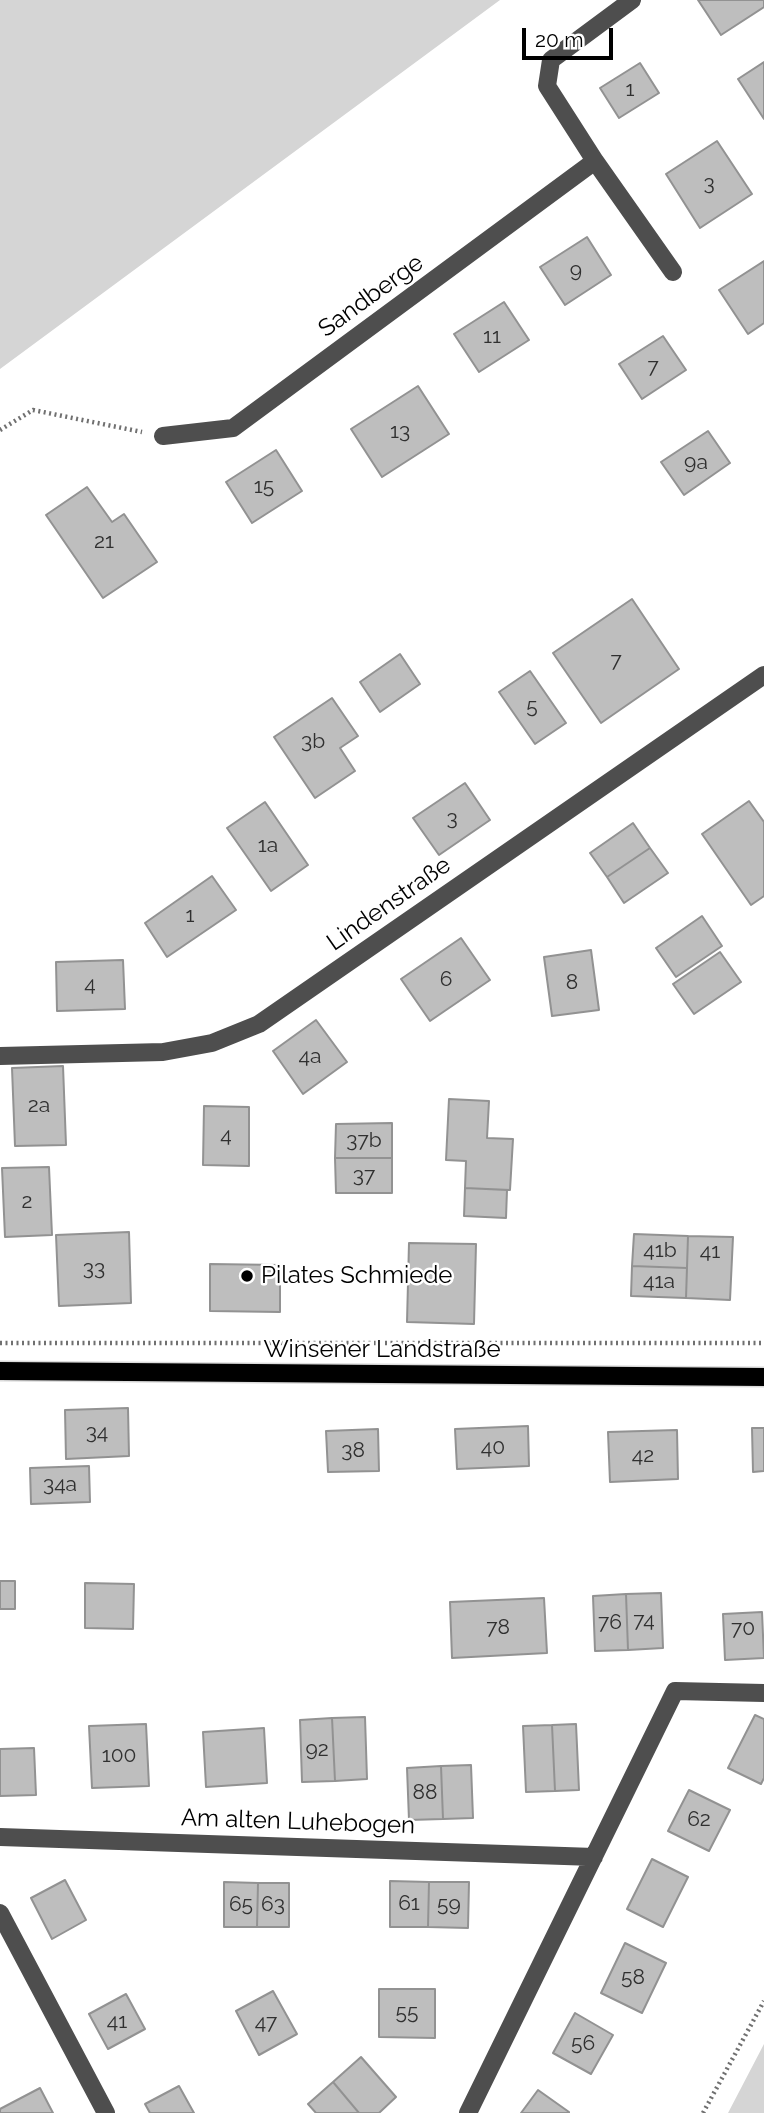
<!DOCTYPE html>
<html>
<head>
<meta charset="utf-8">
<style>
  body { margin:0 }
  #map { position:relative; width:764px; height:2113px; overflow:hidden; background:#fff; font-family:Raleway,sans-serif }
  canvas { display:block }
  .scale { position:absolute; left:522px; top:28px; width:91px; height:32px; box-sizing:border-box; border:4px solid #000; border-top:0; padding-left:9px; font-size:21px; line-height:24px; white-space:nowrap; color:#000; -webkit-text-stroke:5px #fff; paint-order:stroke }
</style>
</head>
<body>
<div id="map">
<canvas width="764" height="2113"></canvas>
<div class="scale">20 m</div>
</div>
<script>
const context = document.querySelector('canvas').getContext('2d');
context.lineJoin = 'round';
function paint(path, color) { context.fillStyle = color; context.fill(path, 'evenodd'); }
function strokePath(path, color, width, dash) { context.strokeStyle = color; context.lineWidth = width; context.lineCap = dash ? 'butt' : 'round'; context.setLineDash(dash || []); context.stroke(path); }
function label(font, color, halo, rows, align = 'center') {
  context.font = font + ' Raleway,sans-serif'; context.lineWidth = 5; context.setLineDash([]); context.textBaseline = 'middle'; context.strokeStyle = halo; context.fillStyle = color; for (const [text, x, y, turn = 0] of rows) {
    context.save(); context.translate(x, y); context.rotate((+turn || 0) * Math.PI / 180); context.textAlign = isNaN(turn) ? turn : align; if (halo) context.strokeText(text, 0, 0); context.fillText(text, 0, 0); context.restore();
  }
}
paint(new Path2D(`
  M0 0H500L0 369Z
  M764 2044V2113H728Z`), '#d5d5d5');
const building = new Path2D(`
  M698 0H764V7L721 35Z
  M764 62V119L738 79Z
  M640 63 659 93 619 118 600 88Z
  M717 141 752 194 700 228 666 174Z
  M587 237 611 275 565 305 540 267Z
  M764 261V323L748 334 719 290Z
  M504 302 529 340 479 372 454 334Z
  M663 336 686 370 642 399 619 364Z
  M418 386 449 434 382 477 351 429Z
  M708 431 730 463 684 495 661 462Z
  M276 450 302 491 252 523 226 482Z
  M87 487 112 522 124 514 157 562 103 598 46 515Z
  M632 599 679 669 601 723 553 653Z
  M400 654 420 684 380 712 360 682Z
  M530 671 566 723 535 744 499 692Z
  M332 698 358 736 340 748 355 771 315 798 274 737Z
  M465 783 490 820 439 855 413 818Z
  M749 801 764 822V896L751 905 702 834Z
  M265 802 308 865 271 891 227 828Z
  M633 823 650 848 607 877 590 853Z
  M650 848 668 873 624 903 607 877Z
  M212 876 236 910 167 957 145 923Z
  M702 916 722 946 676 977 656 948Z
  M461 938 490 980 430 1021 401 979Z
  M591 950 599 1010 552 1016 544 957Z
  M720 952 741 982 694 1014 673 984Z
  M123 960 125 1009 57 1011 56 962Z
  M316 1020 347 1062 303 1094 273 1051Z
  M63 1066 66 1145 15 1146 12 1068Z
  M449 1099 489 1101 487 1138 513 1139 510 1190 465 1188 466 1161 446 1160Z
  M204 1106 249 1107V1166L203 1165Z
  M392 1123V1158H335L336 1124Z
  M335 1158H392V1193H336Z
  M49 1167 52 1235 5 1237 2 1168Z
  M465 1188 507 1190 506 1218 464 1216Z
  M129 1232 131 1303 59 1306 56 1235Z
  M634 1234 688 1236 687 1268 632 1266Z
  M688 1236 733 1237 730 1300 686 1298Z
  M409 1243 476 1244 474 1324 407 1322Z
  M210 1264 280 1265V1312L210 1311Z
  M632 1266 687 1268 686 1298 631 1296Z
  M128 1408 129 1456 66 1459 65 1410Z
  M528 1426 529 1466 457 1469 455 1429Z
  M752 1428H764V1471L753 1472Z
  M378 1429 379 1471 328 1472 326 1431Z
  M677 1430 678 1479 610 1482 608 1432Z
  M89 1466 90 1502 31 1504 30 1468Z
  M0 1581H15V1609H0Z
  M85 1583 134 1584 133 1629 85 1628Z
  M661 1593 663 1648 628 1650 626 1594Z
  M626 1594 628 1650 595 1651 593 1596Z
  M544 1598 547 1653 452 1658 450 1602Z
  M762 1612 764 1658 725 1660 723 1614Z
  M755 1715 764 1719V1778L761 1784 728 1768Z
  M365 1717 367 1779 335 1781 332 1718Z
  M332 1718 335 1781 302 1782 300 1720Z
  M146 1724 149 1786 92 1788 89 1726Z
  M576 1724 579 1790 555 1791 552 1725Z
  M552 1725 555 1791 526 1792 523 1726Z
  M264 1728 267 1783 206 1787 203 1732Z
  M34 1748 36 1795 0 1796V1749Z
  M471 1765 473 1818 443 1819 441 1766Z
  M441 1766 443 1819 409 1820 407 1768Z
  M689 1790 730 1810 709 1851 668 1831Z
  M652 1859 688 1877 663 1927 627 1909Z
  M65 1880 86 1920 52 1939 31 1898Z
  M390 1881 429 1882 428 1927H390Z
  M224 1882 258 1883 257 1927H224Z
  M429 1882H469L468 1928 428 1927Z
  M258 1883H289V1927H257Z
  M625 1943 666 1963 642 2013 601 1993Z
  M379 1989H435V2038L379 2037Z
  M273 1991 297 2034 259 2055 236 2011Z
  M126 1994 145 2029 108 2049 89 2014Z
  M575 2013 613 2035 591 2074 553 2053Z
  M361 2057 396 2097 379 2113H359L333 2082Z
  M333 2082 359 2113H316L308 2104Z
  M179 2086 194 2113H150L145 2104Z
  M40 2088 53 2113H0V2109Z
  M538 2090 569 2112V2113H521Z`);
paint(building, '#bebebe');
strokePath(building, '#929292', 2);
const major = new Path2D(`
  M0 1371 764 1377`);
strokePath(major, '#dbdbdb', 21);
strokePath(new Path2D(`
  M0 430 33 410 142 432
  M0 1343H764
  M703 2113 764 2001`), '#707070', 4.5, [2, 3.5]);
strokePath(new Path2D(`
  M595 161 673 272
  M163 436 233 428 595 161 547 86 551 60 632 0
  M0 1056 163 1052 212 1043 259 1024 764 675
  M0 1837 594 1857
  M0 1913 106 2113
  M468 2113 675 1691 764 1693`), '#4e4e4e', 18);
strokePath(major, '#000', 18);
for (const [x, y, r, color] of [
  [247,1276,7,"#000"]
]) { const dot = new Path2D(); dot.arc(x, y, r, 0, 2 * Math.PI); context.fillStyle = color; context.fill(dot); strokePath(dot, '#fff', 2.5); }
label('21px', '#303030', null, [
  ["1",630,90],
  ["3",709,184],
  ["9",576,271],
  ["11",492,337],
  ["7",653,367],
  ["13",400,432],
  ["9a",696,463],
  ["15",264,487],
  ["21",104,542],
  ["7",616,661],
  ["5",532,707],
  ["3b",313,742],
  ["3",452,819],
  ["1a",268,846],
  ["1",190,916],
  ["6",446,980],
  ["8",572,983],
  ["4",90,985],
  ["4a",310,1057],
  ["2a",39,1106],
  ["4",226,1136],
  ["37b",364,1141],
  ["37",364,1176],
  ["2",27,1202],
  ["41b",660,1251],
  ["41",710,1252],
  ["33",94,1269],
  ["41a",659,1282],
  ["34",97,1433],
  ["40",493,1448],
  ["38",353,1451],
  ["42",643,1456],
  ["34a",60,1485],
  ["74",644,1621],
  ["76",610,1623],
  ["78",498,1628],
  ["70",743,1629],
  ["92",317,1750],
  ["100",119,1756],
  ["88",425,1793],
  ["62",699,1820],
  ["61",409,1904],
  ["65",241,1905],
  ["63",273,1905],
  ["59",449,1905],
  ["58",633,1978],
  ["55",407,2013],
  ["41",117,2022],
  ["47",266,2023],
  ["56",583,2044]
]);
label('24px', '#000', '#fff', [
  ["Sandberge",371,296,-36],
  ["Lindenstraße",389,904,-35],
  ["Winsener Landstraße",382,1350],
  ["Am alten Luhebogen",298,1822,2]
]);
label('24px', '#000', '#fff', [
  ["Pilates Schmiede",261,1276]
], 'left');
</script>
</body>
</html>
